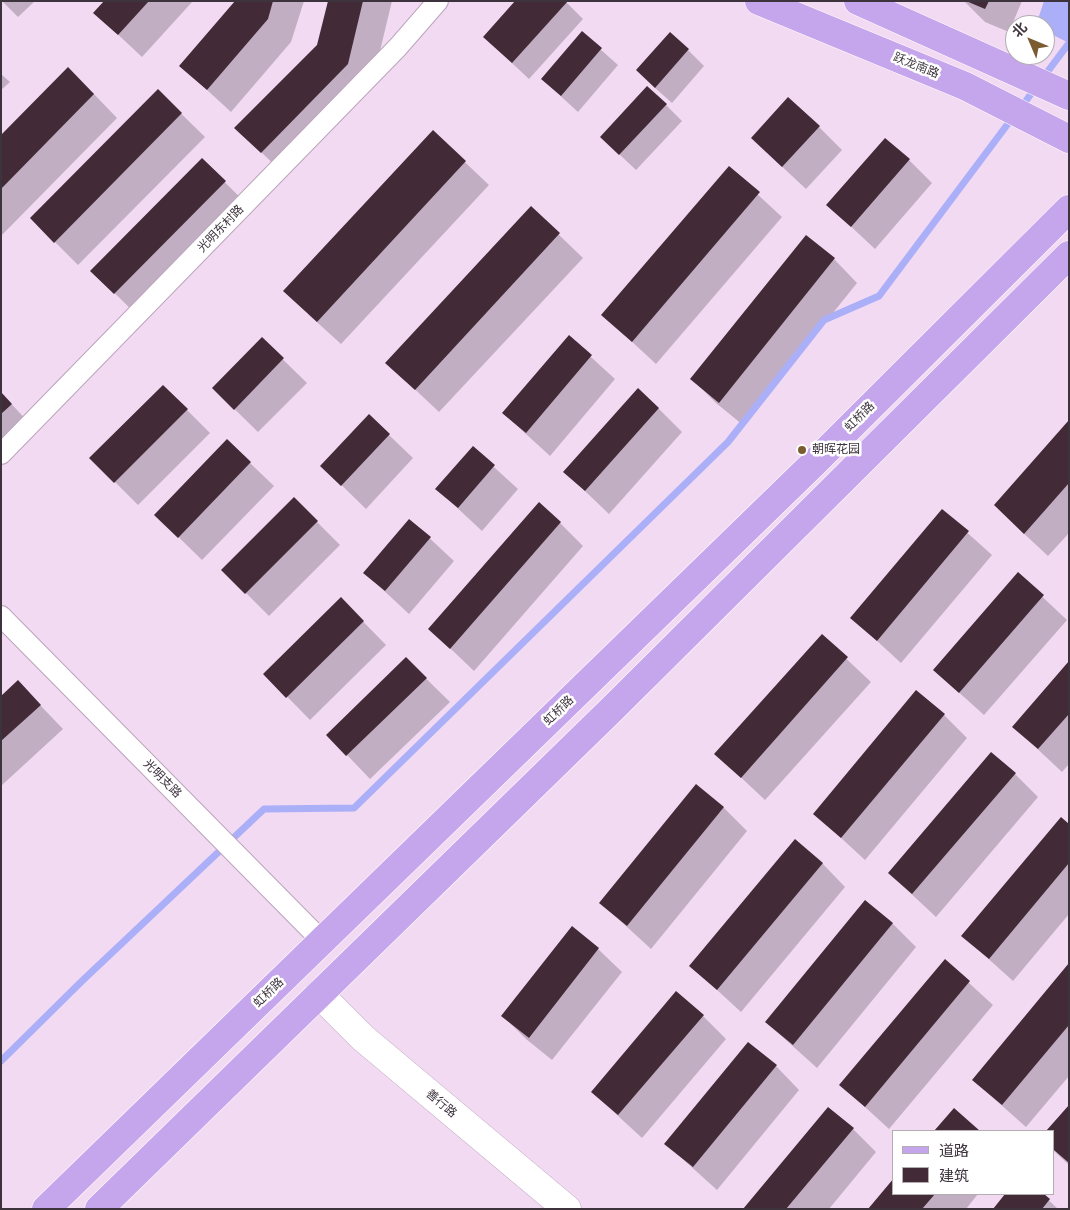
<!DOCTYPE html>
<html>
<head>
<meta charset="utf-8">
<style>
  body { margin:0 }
  #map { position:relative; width:1070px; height:1210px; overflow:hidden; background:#f2daf3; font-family:Signika,"Noto Sans SC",sans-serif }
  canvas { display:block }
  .frame { position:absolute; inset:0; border:2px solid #3d333d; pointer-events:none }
  .legend { position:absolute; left:892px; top:1130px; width:162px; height:65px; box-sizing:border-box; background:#fff; border:1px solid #b1adb1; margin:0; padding:6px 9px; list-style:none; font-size:15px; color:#3d333d }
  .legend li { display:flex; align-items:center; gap:10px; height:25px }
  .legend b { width:25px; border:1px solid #b1adb1 }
  .north { position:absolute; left:1005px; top:15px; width:50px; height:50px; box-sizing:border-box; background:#fff; border:1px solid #b1adb1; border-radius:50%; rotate:315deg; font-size:14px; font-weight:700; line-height:20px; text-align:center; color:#3d333d }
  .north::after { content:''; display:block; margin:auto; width:18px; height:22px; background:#7a5c30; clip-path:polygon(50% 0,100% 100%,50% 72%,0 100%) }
</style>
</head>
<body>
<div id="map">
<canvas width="1070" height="1210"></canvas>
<div class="frame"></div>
<ul class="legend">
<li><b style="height:6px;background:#c5a5eb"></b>道路</li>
<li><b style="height:14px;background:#432a37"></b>建筑</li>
</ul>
<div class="north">北</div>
</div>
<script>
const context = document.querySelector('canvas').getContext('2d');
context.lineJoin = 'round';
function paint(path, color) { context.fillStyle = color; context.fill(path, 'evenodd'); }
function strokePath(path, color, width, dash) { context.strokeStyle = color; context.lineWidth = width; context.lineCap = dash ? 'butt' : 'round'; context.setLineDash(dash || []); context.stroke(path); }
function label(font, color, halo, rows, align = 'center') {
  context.font = font + ' Signika,"Noto Sans SC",sans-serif'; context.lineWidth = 5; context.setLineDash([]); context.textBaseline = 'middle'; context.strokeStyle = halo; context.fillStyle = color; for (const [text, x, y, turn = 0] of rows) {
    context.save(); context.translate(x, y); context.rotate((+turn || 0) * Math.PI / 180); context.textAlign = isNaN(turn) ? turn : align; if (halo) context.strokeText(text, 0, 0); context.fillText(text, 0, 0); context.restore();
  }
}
paint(new Path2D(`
  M1044 1H1069V43L1045 31V25H1036Z`), '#abaff7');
paint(new Path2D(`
  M2 1H35L18 17Z
  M106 1H193L142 57 95 13Z
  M237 1H304L291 42 231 112 181 66Z
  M329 1H392L371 88 286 176 236 128 318 46Z
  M565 1 583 19 529 79 484 37Z
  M964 1H1022L1009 32 985 22Z
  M582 33 618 65 578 112 542 79Z
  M688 50 704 66 672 103 654 87Z
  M1 74 10 82 1 90Z
  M158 91 205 137 78 265 31 218Z
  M92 92 117 118 1 236V136Z
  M666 105 682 121 636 170 618 153Z
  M819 127 842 150 806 189 776 161Z
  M433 132 489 185 341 344 308 314Z
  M202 160 248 205 138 316 92 271Z
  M909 160 932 183 875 249 828 205Z
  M729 168 782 217 656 364 603 315Z
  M531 208 583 258 439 412 387 363Z
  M806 237 834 259 857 283 743 425 716 403 692 379Z
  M569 337 615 379 550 456 503 413Z
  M262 339 307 383 258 432 213 388Z
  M163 386 210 433 138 505 91 458Z
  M1 393 34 428 1 459Z
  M658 408 682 432 609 514 565 472Z
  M369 416 413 458 366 509 322 466Z
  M1069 422V533L1048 556 1019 529Z
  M227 441 274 486 202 560 156 515Z
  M473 448 518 489 482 531 437 489Z
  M294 499 340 545 269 616 223 570Z
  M942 510 992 555 901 663 852 618Z
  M410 520 454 561 409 614 365 573Z
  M560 523 583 546 474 671 430 629Z
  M1018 574 1067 620 984 715 934 670Z
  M341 599 386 645 310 720 265 674Z
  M822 636 871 682 765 800 716 754Z
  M406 659 450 702 370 779 328 735Z
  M1069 663V764L1062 772 1014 727Z
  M18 682 63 729 1 786V698Z
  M944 715 967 738 865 860 815 814Z
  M1015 774 1038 797 936 917 889 873Z
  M697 786 724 808 747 831 651 949 601 903Z
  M1069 825V914L1013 981 963 936Z
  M822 863 845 887 741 1012 691 966Z
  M865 902 893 924 916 947 817 1068 766 1022Z
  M598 949 622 972 552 1060 526 1039 503 1016Z
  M945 961 993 1005 889 1129 841 1085Z
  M1069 965V1076L1026 1127 973 1080Z
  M703 1016 726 1039 642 1138 592 1092Z
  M776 1066 799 1090 717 1190 666 1144Z
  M1069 1107V1165L1054 1151V1131H1048Z
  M853 1129 876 1152 829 1209H744Z
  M894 1194H978L966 1209H869Z
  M1006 1194H1042L1058 1209H994Z`), '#0003');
strokePath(new Path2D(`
  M1042 79 1069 43
  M1020 109 1036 87
  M1 1061 82 981 264 809 354 808 728 442 824 320 879 296 1013 117`), '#abaff7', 7);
paint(new Path2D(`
  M104 1H149L118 35 93 13Z
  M235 1H273L268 19 207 90 179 66Z
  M328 1H363L348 64 261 153 234 128 317 45Z
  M515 1H568L512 63 483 37Z
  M966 1H989L985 9Z
  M582 31 602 48 561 96 541 79Z
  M670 32 689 49 655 88 636 70Z
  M68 67 94 94 1 189V135Z
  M647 86 667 104 619 155 600 137Z
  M158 89 182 113 54 243 30 218Z
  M788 97 820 126 782 167 751 138Z
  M433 130 466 161 317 322 283 291Z
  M885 138 910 159 851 227 826 205Z
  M202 158 226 181 114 294 90 271Z
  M729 166 760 192 632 342 601 315Z
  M531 206 560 233 415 390 385 363Z
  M806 235 835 258 719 403 690 379Z
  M569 335 592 355 526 433 502 413Z
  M262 337 284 358 234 410 212 388Z
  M163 385 188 409 114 483 89 458Z
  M638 388 659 408 585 491 563 472Z
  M1 392 12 404 1 414Z
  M369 414 390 434 341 486 320 466Z
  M1069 420V483L1024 534 994 505Z
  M227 439 251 462 178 538 154 515Z
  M473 446 495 465 458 508 435 489Z
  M294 497 318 521 245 594 221 570Z
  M539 502 561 522 450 649 428 629Z
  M942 509 969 531 877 641 850 618Z
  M409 519 431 537 385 591 363 573Z
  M1018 572 1044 595 959 693 933 670Z
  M341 597 364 621 286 698 263 674Z
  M822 634 848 657 741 778 714 754Z
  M406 657 427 678 346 756 326 735Z
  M1069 661V714L1038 749 1012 727Z
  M18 680 41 705 1 741V696Z
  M916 690 945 714 841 838 813 814Z
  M991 752 1016 773 912 894 888 873Z
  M696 784 724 807 627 926 599 903Z
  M1061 817 1069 824V863L989 959 961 936Z
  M795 839 823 863 717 990 689 966Z
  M865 900 893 923 793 1045 765 1022Z
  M572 926 599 948 529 1038 501 1016Z
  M945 959 970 981 865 1107 839 1085Z
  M1069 963V1025L1002 1105 972 1080Z
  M676 991 704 1015 618 1115 591 1092Z
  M748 1042 777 1065 693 1167 664 1144Z
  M1069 1105V1163L1054 1150V1131H1046Z
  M828 1107 854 1128 786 1209H743Z
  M954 1108 980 1131H934Z
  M894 1178V1194H935L922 1209H868Z
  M1005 1194H1044L1050 1199 1042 1209H993Z`), '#432a37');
const street = new Path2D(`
  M1 454 398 47 438 1
  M1 616 322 941`);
const secondary = new Path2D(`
  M319 994 363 1038 567 1209`);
const primary = new Path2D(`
  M759 1 965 86 1069 139
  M858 1 1069 96
  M46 1209 813 464 1069 209
  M99 1209 611 710 1069 255`);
strokePath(street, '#bca4bc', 22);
strokePath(secondary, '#bca4bc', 29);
strokePath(primary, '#fff', 29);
strokePath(street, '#fff', 20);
strokePath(secondary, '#fff', 28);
strokePath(primary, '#c5a5eb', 28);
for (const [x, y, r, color] of [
  [802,450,5,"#7a5c30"]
]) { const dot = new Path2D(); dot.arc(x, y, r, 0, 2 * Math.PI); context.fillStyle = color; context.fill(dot); strokePath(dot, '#fff', 2); }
label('12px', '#3d333d', '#fff', [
  ["跃龙南路",916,66,22],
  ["光明东村路",221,229,-46],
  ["虹桥路",860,417,-45],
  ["虹桥路",559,711,-44],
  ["光明支路",162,779,45],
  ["虹桥路",269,993,-44],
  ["善行路",441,1104,40]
]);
label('12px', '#3d333d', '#fff', [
  ["朝晖花园",812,450]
], 'left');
</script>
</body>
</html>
